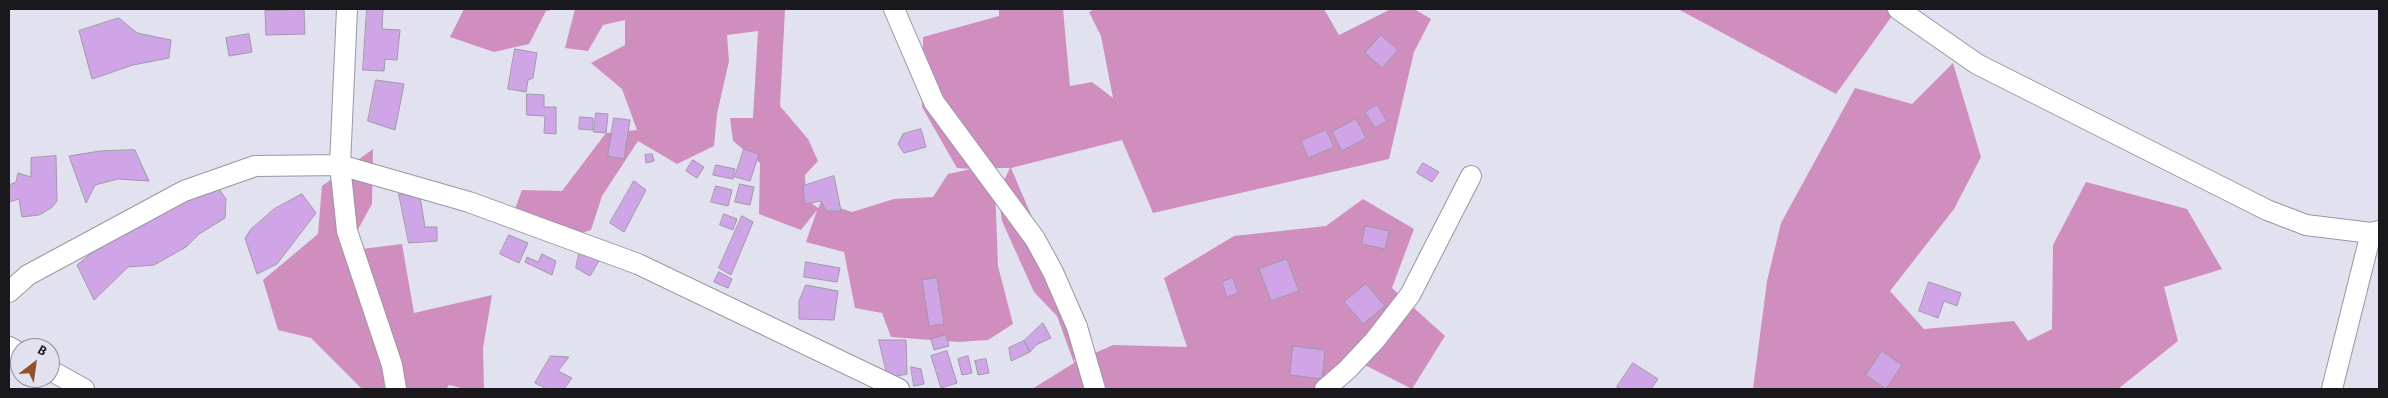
<!DOCTYPE html>
<html>
<head>
<meta charset="utf-8">
<style>
  body { margin:0 }
  #map { position:relative; width:2388px; height:398px; overflow:hidden; background:#e2e1f0; font-family:"Alegreya Sans",sans-serif }
  canvas { display:block }
  .frame { position:absolute; inset:0; border:10px solid #18181d; pointer-events:none }
  .north { position:absolute; left:10px; top:338px; width:50px; height:50px; box-sizing:border-box; background:#e2e1f0; border:1px solid #91919c; border-radius:50%; rotate:30deg; font-size:14px; font-weight:700; line-height:20px; text-align:center; color:#18181d }
  .north::after { content:''; display:block; margin:auto; width:18px; height:22px; background:#965028; clip-path:polygon(50% 0,100% 100%,50% 72%,0 100%) }
</style>
</head>
<body>
<div id="map">
<canvas width="2388" height="398"></canvas>
<div class="frame"></div>
<div class="north">B</div>
</div>
<script>
const context = document.querySelector('canvas').getContext('2d');
context.lineJoin = 'round';
function paint(path, color) { context.fillStyle = color; context.fill(path, 'evenodd'); }
function strokePath(path, color, width, dash) { context.strokeStyle = color; context.lineWidth = width; context.lineCap = dash ? 'butt' : 'round'; context.setLineDash(dash || []); context.stroke(path); }
paint(new Path2D(`
  M464 9H556L546 11 529 44 494 52 450 37Z
  M575 9H785L780 106 808 139 818 161 805 175 806 199 818 208 821 202 852 212 894 199 933 197 948 174 971 169 957 168 922 107 923 37 999 16V9H1063L1070 86 1092 82 1113 98 1101 36 1089 12 1095 9H1324L1339 35 1391 9H1414L1431 19 1414 52 1389 159 1153 213 1122 140 1011 168 1073 313 1078 342 1074 362 1113 345 1187 347 1164 278 1234 236 1326 226 1363 199 1414 229 1392 288 1445 336 1412 389 1361 363 1338 386 1340 389H1032L1074 363 1057 316 1034 292 1002 221 998 193 1010 168H975L995 187 998 266 1013 324 988 340 958 342 891 337 882 313 855 308 844 252 806 242 817 210 801 230 759 214 760 163 733 141 730 118H753L758 31 727 35 729 61 717 114 714 146 677 164 638 141 602 196 591 230 555 242 509 225 522 190 562 191 606 133 637 130 622 89 591 63 625 45V20L603 25 588 51 565 48Z
  M1678 9H1897L1836 94Z
  M1953 63 1981 157 1954 209 1890 291 1924 329 2014 321 2028 341 2052 329 2053 245 2086 182 2187 209 2222 269 2164 287 2178 341 2118 389H1753L1767 281 1781 223 1855 88 1912 104Z
  M373 149 372 204 346 251 402 244 414 313 492 295 483 348 484 389H465L449 385 446 389H362L311 338 278 330 263 280 318 234 322 186Z`), '#d08ebf');
const building = new Path2D(`
  M367 9H383L382 29 400 30 397 60 385 59 384 71 363 70Z
  M304 10 305 34 266 35 265 11Z
  M119 18 137 33 171 40 169 58 133 65 92 79 79 31Z
  M249 34 252 52 229 56 226 38Z
  M1381 35 1398 50 1382 68 1365 53Z
  M515 49 537 53 533 78 528 80 526 92 508 89Z
  M376 80 404 84 395 130 368 121Z
  M527 94 544 95V107H556V134L544 133 545 116 527 115Z
  M1377 105 1387 121 1375 128 1365 112Z
  M596 113 608 114 606 133 594 132Z
  M580 117 593 118V130L579 129Z
  M614 118 630 120 624 159 608 156Z
  M1356 119 1366 138 1342 151 1332 132Z
  M921 129 926 147 904 153 898 144 903 134Z
  M1326 130 1334 147 1308 158 1301 141Z
  M744 149 759 154 750 181 735 177Z
  M135 150 149 181 118 179 95 185 86 203 69 156 100 151Z
  M652 154 654 161 646 163 645 155Z
  M56 156 57 201 51 208 39 215 22 217 19 199 9 202V185L16 182 18 173 31 177V158Z
  M693 160 704 167 697 178 686 171Z
  M1423 163 1439 172 1432 182 1417 173Z
  M716 165 735 169 733 179 713 175Z
  M834 176 841 211H826L821 201 805 204 803 186Z
  M634 181 646 190 624 232 610 223Z
  M740 184 754 187 750 205 735 202Z
  M716 186 732 190 728 206 711 202Z
  M219 189 226 199 225 218 199 234 186 247 154 265 128 267 94 300 77 265 103 244 181 201Z
  M302 194 316 213 277 264 257 274 245 238 251 229 274 209Z
  M399 194 420 197 425 227H437V241L409 243Z
  M724 214 737 219 733 230 720 225Z
  M742 216 753 222 731 275 719 268Z
  M1365 226 1389 231 1385 249 1362 244Z
  M509 235 528 243 519 263 500 254Z
  M581 245 603 254 590 276 576 268Z
  M542 254 556 261 552 275 525 262 527 257 538 262Z
  M1287 259 1299 291 1271 301 1259 269Z
  M806 262 840 268 837 282 804 277Z
  M719 272 732 279 728 288 714 282Z
  M937 278 944 324 929 326 922 280Z
  M1233 278 1238 293 1227 297 1222 282Z
  M1929 282 1961 293 1957 306 1944 301 1938 318 1919 311Z
  M1366 284 1385 306 1363 324 1344 302Z
  M806 285 838 291 834 320 799 319V301Z
  M1043 323 1051 338 1036 345 1030 352 1024 341Z
  M946 335 949 346 934 350 931 339Z
  M879 340H906L907 374 888 378Z
  M1024 341 1030 352 1011 361 1009 348Z
  M1293 346 1325 350 1322 379 1290 375Z
  M947 351 957 383 941 388 931 356Z
  M1882 351 1902 365 1886 389 1866 375Z
  M551 356 569 357 558 371 572 378 564 389H547L535 383Z
  M968 356 972 373 962 375 958 359Z
  M986 359 989 373 978 375 975 361Z
  M1633 363 1658 379 1651 389H1621L1617 387Z
  M911 367 921 369 924 384 914 386Z`);
paint(building, '#cfa5e7');
strokePath(building, '#a098a5', 1);
const street = new Path2D(`
  M347 9 340 165 469 202 638 264 899 389
  M894 9 934 102 1035 239 1053 272 1077 327 1095 389
  M1898 9 1977 64 2267 210 2306 225 2371 233 2379 231
  M9 292 28 275 184 191 255 166 340 165 347 231 392 365 396 389
  M9 347 20 353
  M50 370 84 389
  M1325 389 1347 370 1375 340 1410 295 1471 176
  M2332 389 2371 233`);
strokePath(street, '#9897a6', 22);
strokePath(street, '#fff', 20);
</script>
</body>
</html>
